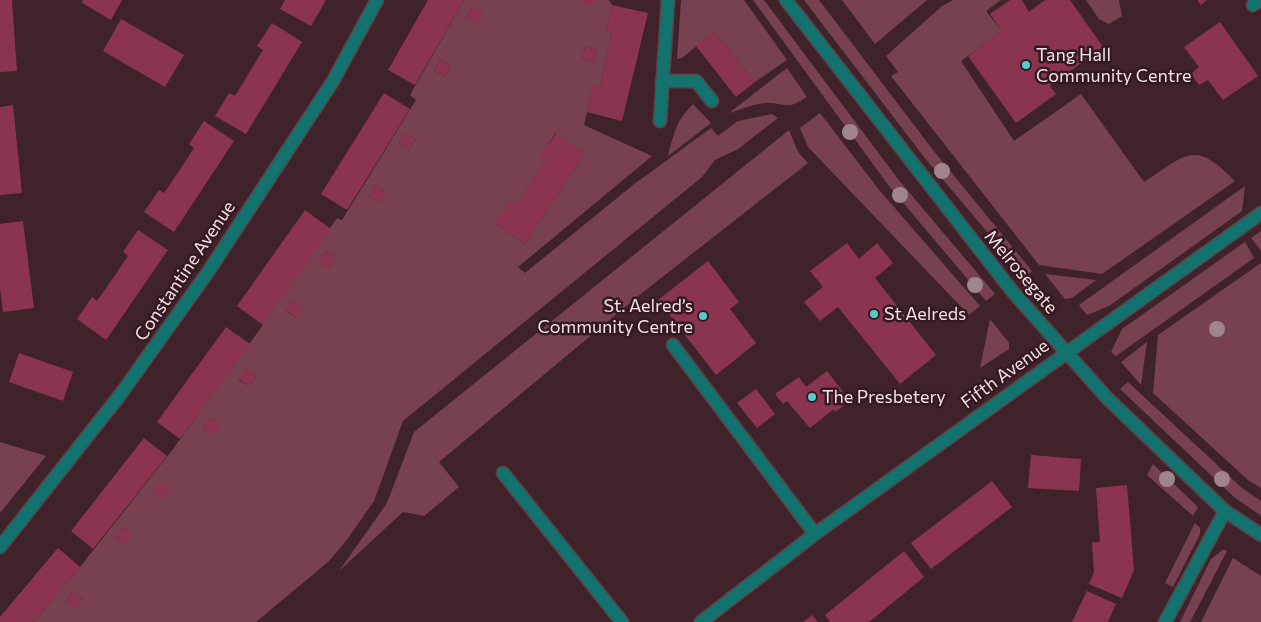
<!DOCTYPE html>
<html>
<head>
<meta charset="utf-8">
<style>
  body { margin:0 }
  canvas { display:block; background:#3f222a }
</style>
</head>
<body>
<canvas width="1261" height="622"></canvas>
<script>
const context = document.querySelector('canvas').getContext('2d');
context.lineJoin = 'round';
function paint(path, color) { context.fillStyle = color; context.fill(path, 'evenodd'); }
function strokePath(path, color, width, dash) { context.strokeStyle = color; context.lineWidth = width; context.lineCap = dash ? 'butt' : 'round'; context.setLineDash(dash || []); context.stroke(path); }
function label(font, color, halo, rows, align = 'center') {
  context.font = font + ' Commissioner,sans-serif'; context.lineWidth = 5; context.setLineDash([]); context.textBaseline = 'middle'; context.strokeStyle = halo; context.fillStyle = color; for (const [text, x, y, turn = 0] of rows) {
    context.save(); context.translate(x, y); context.rotate((+turn || 0) * Math.PI / 180); context.textAlign = isNaN(turn) ? turn : align; if (halo) context.strokeText(text, 0, 0); context.fillText(text, 0, 0); context.restore();
  }
}
paint(new Path2D(`
  M464 0H609L612 5 606 31 612 33 600 87 593 86 584 125 652 156 518 267 525 273 633 185 711 128 718 136 738 121 772 114 778 118 738 149 715 160 702 177 403 421 374 501 346 541 328 562 256 622H33L80 567 173 449 263 325 337 218 342 220 416 100 410 95ZM472 7 483 13 477 23 466 18ZM585 47 597 50 594 62 582 59ZM440 60 451 66 445 77 434 71ZM405 133 416 139 409 150 399 143ZM555 134 585 154 525 244 495 224 516 205 546 160 541 156ZM375 185 386 192 379 202 369 196ZM326 251 336 258 329 268 319 262ZM292 300 302 307 295 317 285 310ZM246 369 256 376 249 386 239 380ZM210 418 220 425 213 435 203 428ZM123 527 132 535 125 545 115 537ZM73 591 83 599 75 608 65 601Z
  M681 0H744L787 60 755 82 714 32 682 58 677 59Z
  M753 0H764L898 179 995 294 986 301 889 186Z
  M804 0H819L933 150 1032 271 1025 277 924 157Z
  M842 0H927L875 44Z
  M953 0H1001L986 11 1002 31 961 61 1014 141 1081 94 1144 182C1187 154 1194 139 1235 181L1102 274 1039 265 891 76 898 72 886 56 942 6Z
  M1086 0H1119L1122 16 1109 24 1099 19Z
  M787 68 807 97C785 111 788 103 767 103 755 103 740 110 729 113Z
  M693 104 711 123 668 156C674 133 676 121 693 104Z
  M820 113 880 191 980 306 969 315 808 147 800 128Z
  M789 130 798 152 808 163 642 293 439 462 459 487 424 516 403 512 339 571 387 503 414 432Z
  M1245 186 1242 211 1109 306 1087 315 1079 305Z
  M1261 231V251L1251 238Z
  M1245 242 1254 258 1116 356 1111 352 1122 329Z
  M1261 263V488L1248 480 1153 393 1158 335Z
  M1045 274 1096 280 1072 298 1065 299Z
  M990 319 1009 343V349L980 368Z
  M1147 342 1141 385 1121 362Z
  M1128 382 1242 488 1261 501V516L1234 497 1120 389Z
  M0 442 46 456 0 513Z
  M1153 464 1198 507 1193 516 1147 475Z
  M1195 523 1200 528V534L1173 587 1165 583Z
  M1224 549 1227 551 1190 622H1180L1211 559Z
  M1233 558 1261 576V622H1201Z`), '#774150');
paint(new Path2D(`
  M0 0H12L17 71 0 72Z
  M83 0H122L111 20 82 3Z
  M285 0H326L311 26 280 9Z
  M428 0H464L415 85 388 70Z
  M583 0H596V5H583Z
  M1010 0H1022L1029 12 1045 0H1070L1103 47 1050 86 1056 94 1016 123 968 56 1002 31 990 14Z
  M1197 0H1207L1201 5Z
  M612 5 648 13 622 121 587 112 593 85 600 87 612 33 606 31Z
  M472 7 483 13 477 24 466 18Z
  M121 19 184 55 165 87 103 51Z
  M1220 22 1258 76 1223 100 1208 80 1199 85 1191 74 1199 67 1184 47Z
  M272 23 302 42 246 134 215 116 229 93 235 96 263 50 257 46Z
  M714 32 755 82 736 97 696 46Z
  M585 47 597 50 594 62 582 59Z
  M440 60 451 66 445 77 434 71Z
  M384 93 410 109 347 210 321 194Z
  M13 105 22 193 0 195V107Z
  M204 121 234 141 174 232 144 212 159 190 164 193 179 171 194 148 189 144Z
  M405 133 416 139 409 150 399 143Z
  M556 134 585 154 525 244 495 224 510 201 516 205 546 160 540 156Z
  M375 185 386 192 379 202 369 196Z
  M305 210 331 229 263 325 237 306Z
  M23 221 34 308 3 312 0 289V224Z
  M138 230 168 250 106 340 77 319 92 297 97 301 113 278 128 256 123 252Z
  M847 243 859 259 877 243 893 263 875 278 936 355 900 384 838 307 820 321 804 302 823 287 810 271Z
  M326 251 336 258 329 268 319 262Z
  M708 261 739 302 730 309 756 343 716 375 658 300Z
  M292 300 302 307 296 317 285 310Z
  M226 327 250 344 180 439 157 422Z
  M19 353 73 372 63 401 9 382Z
  M246 369 256 376 249 386 239 379Z
  M827 371 850 401 835 412 834 409 810 428 787 401 783 404 775 394 799 377 806 387Z
  M756 389 775 414 757 428 737 403Z
  M210 418 220 425 213 436 203 428Z
  M144 438 167 456 93 549 71 531Z
  M1031 455 1081 459 1079 491 1028 488Z
  M992 481 1012 507 931 569 911 543Z
  M160 482 170 490 162 500 152 492Z
  M1127 485 1134 570 1122 598 1089 584 1094 572 1092 542H1100L1096 488Z
  M122 527 133 535 125 545 115 537Z
  M58 548 80 567 33 622H0V617Z
  M904 551 924 577 869 622H830L825 615Z
  M73 591 83 599 75 609 65 601Z
  M1087 591 1116 604 1108 622H1072Z
  M812 615 818 622H803Z`), '#8b3451');
const minor = new Path2D(`
  M786 0 1012 291 1107 398 1225 511 1261 535
  M1253 5 1260 0
  M662 81H696L712 101
  M660 121 668 0
  M673 345 815 534
  M503 473 622 622
  M0 547 120 395 208 272 333 81 377 0
  M701 622 815 534 1261 213
  M1165 622 1225 511`);
strokePath(minor, '#5c4148', 15);
strokePath(minor, '#11726e', 12);
context.fillStyle = '#a0858c';
for (const [x, y] of [
  [850,132],
  [942,171],
  [900,195],
  [975,285],
  [1217,329],
  [1167,479],
  [1222,479]
]) { context.beginPath(); context.arc(x, y, 8, 0, 2 * Math.PI); context.fill(); }
for (const [x, y, r, color] of [
  [1026,65,5,"#54cdc7"],
  [874,314,5,"#54cdc7"],
  [703,316,5,"#54cdc7"],
  [812,397,5,"#54cdc7"]
]) { const dot = new Path2D(); dot.arc(x, y, r, 0, 2 * Math.PI); context.fillStyle = color; context.fill(dot); strokePath(dot, '#341921', 2); }
label('18px', '#f5e2e6', '#341921', [
  ["Tang Hall",1036,55],
  ["Community Centre",1036,76],
  ["St. Aelred’s",693,306,"right"],
  ["Community Centre",693,327,"right"],
  ["St Aelreds",884,314],
  ["The Presbetery",822,397]
], 'left');
label('18px', '#f5e2e6', '#341921', [
  ["Constantine Avenue",185,271,-56],
  ["Melrosegate",1021,272,50],
  ["Fifth Avenue",1005,374,-36]
]);
</script>
</body>
</html>
